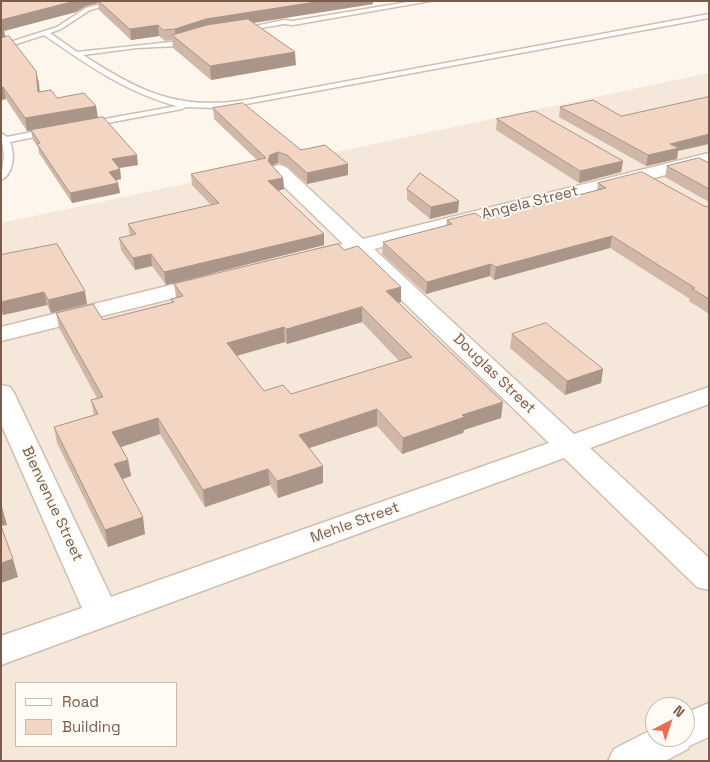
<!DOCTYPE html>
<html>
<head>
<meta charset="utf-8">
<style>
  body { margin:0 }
  #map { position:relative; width:710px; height:762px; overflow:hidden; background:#fdf6ec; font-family:"Space Grotesk",sans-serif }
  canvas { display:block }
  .frame { position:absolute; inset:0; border:2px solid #7a5c4d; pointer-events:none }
  .legend { position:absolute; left:15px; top:682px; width:162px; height:65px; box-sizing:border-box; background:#fffaf3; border:1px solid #cabbb1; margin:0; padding:6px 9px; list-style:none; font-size:15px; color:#7a5c4d }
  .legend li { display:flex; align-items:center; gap:10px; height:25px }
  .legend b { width:25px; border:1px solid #cabbb1 }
  .north { position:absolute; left:645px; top:697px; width:50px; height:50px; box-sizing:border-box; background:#fffaf3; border:1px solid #cabbb1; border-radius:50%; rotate:40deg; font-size:14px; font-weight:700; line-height:20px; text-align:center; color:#7a5c4d }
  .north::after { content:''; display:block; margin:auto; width:18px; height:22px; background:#e76f51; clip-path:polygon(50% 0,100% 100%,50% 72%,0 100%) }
</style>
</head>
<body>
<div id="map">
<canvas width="710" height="762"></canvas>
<div class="frame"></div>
<ul class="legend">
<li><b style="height:6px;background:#fff"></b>Road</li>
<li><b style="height:14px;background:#f3d5c3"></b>Building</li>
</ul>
<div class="north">N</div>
</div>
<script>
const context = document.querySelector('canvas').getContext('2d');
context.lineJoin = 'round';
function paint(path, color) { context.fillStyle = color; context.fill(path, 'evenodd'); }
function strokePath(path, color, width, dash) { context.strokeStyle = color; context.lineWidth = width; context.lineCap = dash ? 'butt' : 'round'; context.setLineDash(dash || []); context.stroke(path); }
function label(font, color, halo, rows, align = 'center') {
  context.font = font + ' "Space Grotesk",sans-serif'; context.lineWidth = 4; context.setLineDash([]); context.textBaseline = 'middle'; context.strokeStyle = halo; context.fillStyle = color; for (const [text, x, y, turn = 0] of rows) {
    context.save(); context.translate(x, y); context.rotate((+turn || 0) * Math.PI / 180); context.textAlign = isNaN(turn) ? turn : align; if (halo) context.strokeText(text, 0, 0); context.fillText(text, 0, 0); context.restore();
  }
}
paint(new Path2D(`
  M709 73V761H1V223ZM16 683H176V746H16ZM655 707H685V737H655Z`), '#f5e8da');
const service = new Path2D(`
  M112 1H124L90 10 61 29 50 33 77 52 190 40V42L177 46 136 48 83 55C138 91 178 111 246 100L709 14V18L246 104 217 108 186 107 182 109 91 126H88V122L177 106C127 93 86 64 44 35L1 49V45L57 27 86 8Z
  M414 1H430L293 25 284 24 244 31 241 29 284 20 293 21Z
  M47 129 51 132 50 134 10 142C15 153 14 174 1 180L4 155 1 133 7 137Z`);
const minor = new Path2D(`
  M709 153V164L374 249 574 434 709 387V404L590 448 709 558V590L697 587 564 458 1 665V636L82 608 1 424V385L10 387 14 393 111 597 549 443 354 254 324 262 316 260 313 255 316 250 343 244 272 175 270 171 272 167 279 165 286 167 363 239Z
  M211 275 219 277 222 282 219 287 1 341V327Z
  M709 703V737L689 746 688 749 665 761H608L614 749 655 728V737H685V713Z`);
strokePath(service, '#d1beb0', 3);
strokePath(minor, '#d1beb0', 3);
paint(service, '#fff');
paint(minor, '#fff');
paint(new Path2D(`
  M1 1H373V4L254 23 296 65 211 80 173 48 172 40 165 41 159 36 131 40 99 10 98 3 86 6 76 12 4 31 6 37 39 83V92L57 98 96 106 98 118 138 165 119 168 120 169 121 179 116 180 118 183 120 193 72 203 39 153 38 147 33 140 31 131H27L6 99 1 100Z
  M560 107 678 151 677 159 646 166 559 117Z
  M213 108 301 150 348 164V175L307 184 287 166 278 163 272 166 283 178 284 189 278 191 324 245 166 285 152 266 135 270 121 250 119 238 130 236 128 224 211 205 192 185 191 174 257 160 214 119Z
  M497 119 623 161 621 172 579 183 496 130Z
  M709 163V202L665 177 667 166Z
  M598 183 709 207V314L689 301 690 299 610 248 494 280 490 276 426 294 382 254 383 242 446 226 447 220 484 219 597 190Z
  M407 189 458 212 430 219 407 200Z
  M1 255 87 304 51 313 47 305 3 315 1 311Z
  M174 284 401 302H398L501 418 464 430 463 433 402 454 377 426 309 448 323 483 278 498 270 485 205 507 160 434 121 447 128 460 131 476 122 479 145 534 108 547 57 443 54 427 94 415 91 400 97 398 59 328 56 313 103 320 172 302 171 299 176 297ZM362 322 399 361 291 394 264 391 237 356 285 342 287 344Z
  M512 334 603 369 601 383 565 395 510 348Z`), '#d1b7a8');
paint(new Path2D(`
  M75 1H97L98 3 86 6 76 12 4 31 6 41 1 43V20Z
  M322 1H373V4L207 30 175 38V29L206 19Z
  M158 25 159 36 131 40 130 29Z
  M295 52 296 65 211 80 210 66Z
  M36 71 39 83 41 105 38 92Z
  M1 87H3L6 99 1 100Z
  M96 106 98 119 27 131 25 118Z
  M709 134V144L678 151 677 159 646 166 648 155 670 144Z
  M278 152V163L270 166 268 161 270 155Z
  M137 155 138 165 113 169 112 159Z
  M623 161 621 172 579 183 580 171Z
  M348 164V175L307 184V173Z
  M120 169 121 179 110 182 109 172Z
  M283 178 284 189 269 193 268 181Z
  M118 183 120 193 72 203 70 193Z
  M459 201 458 212 430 219 431 207Z
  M324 234V245L166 285 164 272Z
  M612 236 610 248 494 280 496 267Z
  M151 254 152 266 135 270 133 258Z
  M491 264 490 276 426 294 427 282Z
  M401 287V302L386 306V291Z
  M85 291 87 304 51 313 48 300Z
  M44 292 47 305 3 315 1 307V302Z
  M362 307V322L287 344 286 329Z
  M284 327 285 342 228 358 227 343Z
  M603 369 601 383 565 395 567 381Z
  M503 402 501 418 464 430 463 433 402 454 403 438 462 415Z
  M377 409V426L300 451 299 435Z
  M158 418 160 434 115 449 112 432Z
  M128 460 131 476 117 481 114 464Z
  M323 466V483L278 498 277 481Z
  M268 469 270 485 205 507 203 490Z
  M1 507H2L7 525 1 526Z
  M143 517 145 534 108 547 105 530Z
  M13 559 18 577 1 583V563Z`), '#aa9588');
const building = new Path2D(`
  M1 1H75L1 20Z
  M99 1H322L206 19 175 29 163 30 158 25 130 29Z
  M248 19 295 52 210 66 172 35 207 25Z
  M9 36 36 71 38 92 51 90 57 98 84 93 96 106 25 118 3 87H1V38Z
  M709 97V134L670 144 679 148 648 155 560 107 593 100 621 116Z
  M243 103 301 150 325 145 348 164 307 173 287 155 278 152 270 155 268 161 283 178 268 181 324 234 164 272 151 254 133 258 119 238 136 234 128 224 219 203 191 174 266 158 213 108Z
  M535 111 623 161 580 171 497 119Z
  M103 117 137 155 112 159 120 169 109 172 118 183 70 193 37 144 40 143 31 130Z
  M699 158 709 163V189L667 166Z
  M642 172 704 206 709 207V299L692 289 695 288 612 236 496 267 491 264 427 282 383 242 452 224 447 220 475 213 484 219 606 188 598 183Z
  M420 173 459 201 431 207 407 189Z
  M57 244 85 291 48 300 44 292 1 302V255Z
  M338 244 344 250 358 246 401 287 386 291 503 402 462 415 465 417 403 438 377 409 299 435 323 466 277 481 268 469 203 490 158 418 112 432 128 460 114 464 143 517 105 530 54 427 98 414 91 400 103 397 56 313 93 304 103 320 174 302 171 299 183 296 174 284ZM362 307 412 357 291 394 283 385 264 391 227 343 284 327 286 329Z
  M546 323 603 369 567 381 512 334Z
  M1 526 13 559 1 563Z`);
paint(building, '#f3d5c3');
strokePath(building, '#aa9588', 1);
label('15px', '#7a5c4d', '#fffaf3', [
  ["Angela Street",530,203,-14],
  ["Douglas Street",494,374,44],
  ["Bienvenue Street",52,504,65],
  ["Mehle Street",355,523,-20]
]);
</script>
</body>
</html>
